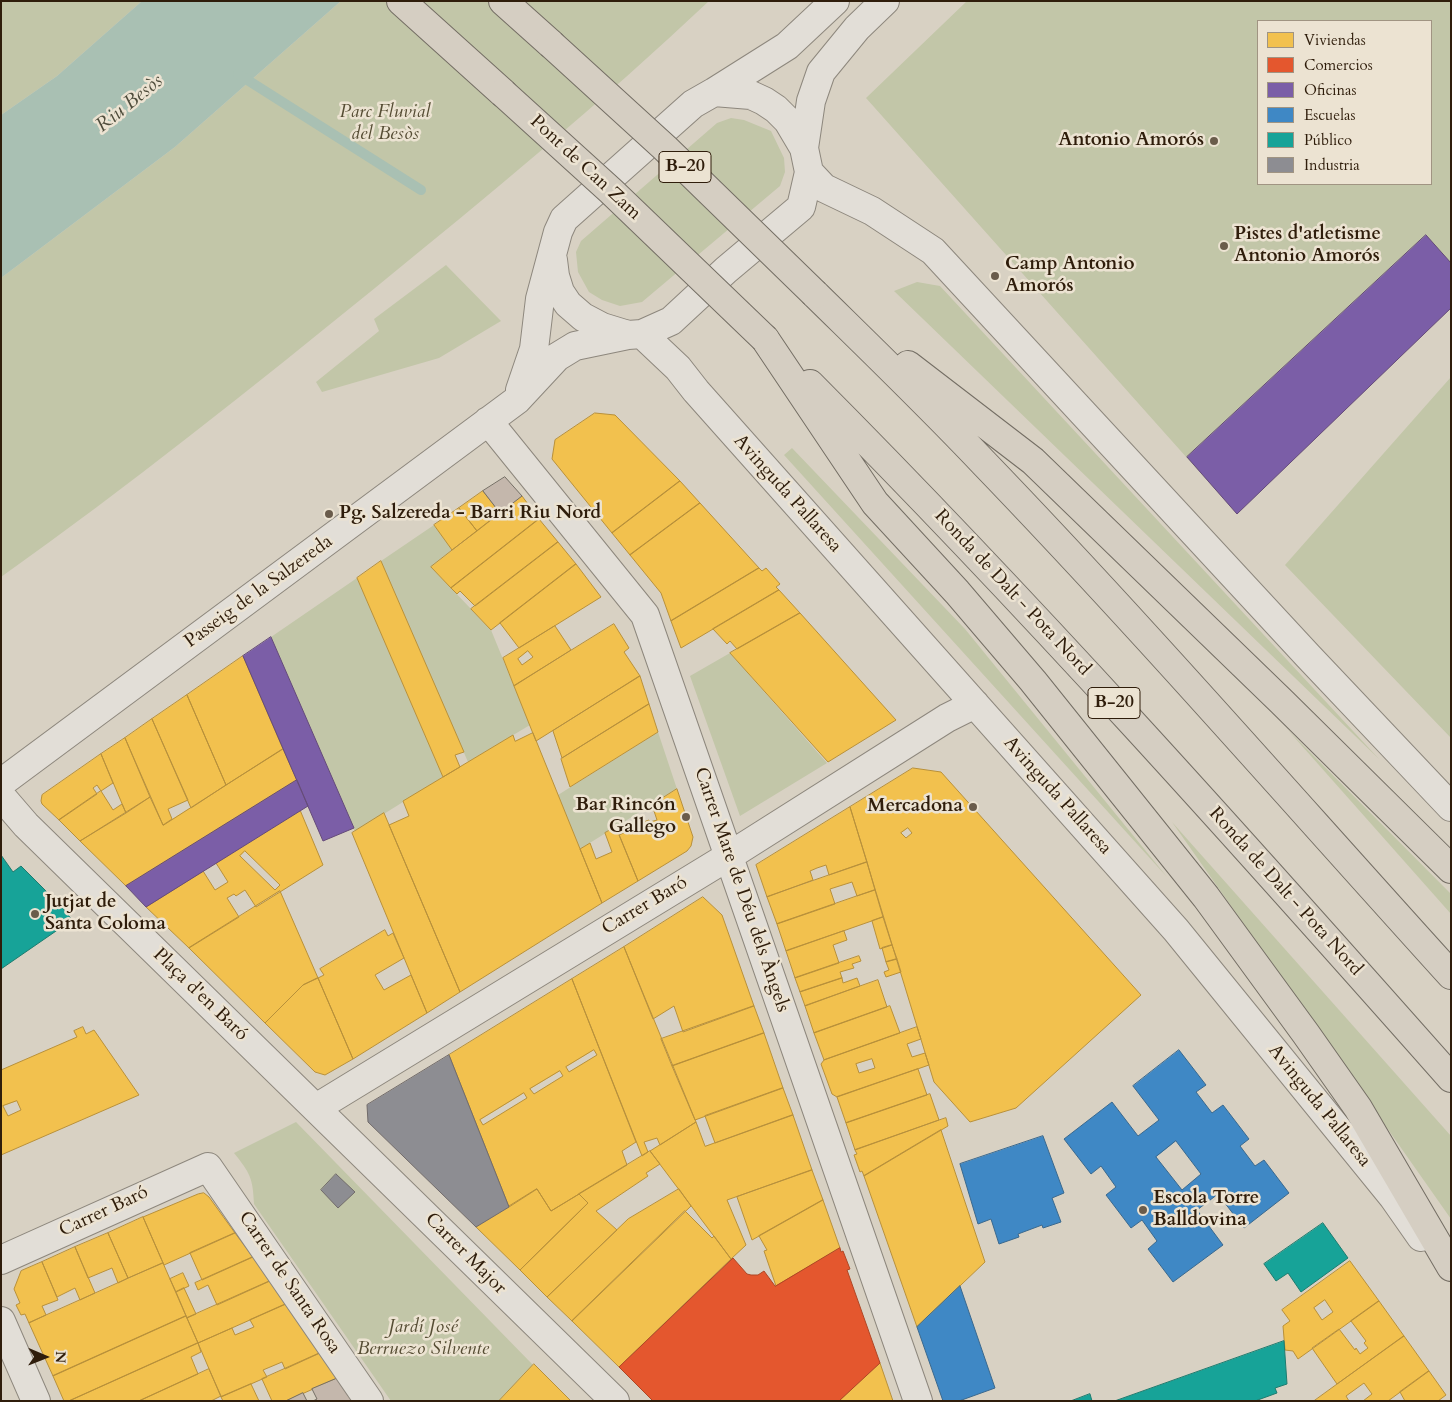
<!DOCTYPE html>
<html>
<head>
<meta charset="utf-8">
<style>
  body { margin:0 }
  #map { position:relative; width:1452px; height:1402px; overflow:hidden; background:#d8d1c3; font-family:Cardo,serif }
  canvas { display:block }
  .frame { position:absolute; inset:0; border:2px solid #2f1d0b; pointer-events:none }
  .legend { position:absolute; left:1257px; top:20px; width:175px; height:165px; box-sizing:border-box; background:#ece3d2; border:1px solid #a09482; margin:0; padding:6px 9px; list-style:none; font-size:15px; color:#2f1d0b }
  .legend li { display:flex; align-items:center; gap:10px; height:25px }
  .legend b { width:25px; border:1px solid #a09482 }
  .north { position:absolute; left:20px; top:1332px; width:50px; height:50px; -webkit-text-stroke:4px #ece3d2; paint-order:stroke; rotate:91deg; font-size:14px; font-weight:700; line-height:20px; text-align:center; color:#2f1d0b }
  .north::after { content:''; display:block; margin:auto; width:18px; height:22px; background:#2f1d0b; clip-path:polygon(50% 0,100% 100%,50% 72%,0 100%) }
</style>
</head>
<body>
<div id="map">
<canvas width="1452" height="1402"></canvas>
<div class="frame"></div>
<ul class="legend">
<li><b style="height:14px;background:#f2c14e"></b>Viviendas</li>
<li><b style="height:14px;background:#e4572e"></b>Comercios</li>
<li><b style="height:14px;background:#7b5ea7"></b>Oficinas</li>
<li><b style="height:14px;background:#3f88c5"></b>Escuelas</li>
<li><b style="height:14px;background:#17a398"></b>Público</li>
<li><b style="height:14px;background:#8d8d92"></b>Industria</li>
</ul>
<div class="north">N</div>
</div>
<script>
const context = document.querySelector('canvas').getContext('2d');
context.lineJoin = 'round';
function paint(path, color) { context.fillStyle = color; context.fill(path, 'evenodd'); }
function strokePath(path, color, width, dash) { context.strokeStyle = color; context.lineWidth = width; context.lineCap = dash ? 'butt' : 'round'; context.setLineDash(dash || []); context.stroke(path); }
function label(font, color, halo, rows, align = 'center') {
  context.font = font + ' Cardo,serif'; context.lineWidth = 5; context.setLineDash([]); context.textBaseline = 'middle'; context.strokeStyle = halo; context.fillStyle = color; for (const [text, x, y, turn = 0] of rows) {
    context.save(); context.translate(x, y); context.rotate((+turn || 0) * Math.PI / 180); context.textAlign = isNaN(turn) ? turn : align; if (halo) context.strokeText(text, 0, 0); context.fillText(text, 0, 0); context.restore();
  }
}
paint(new Path2D(`
  M1 1H142L57 76 1 115Z
  M341 1H709C602 102 489 195 375 288 253 387 129 486 1 577V278L175 147Z
  M967 1H1451V308L1237 514 866 98ZM1258 21H1431V184H1258Z
  M731 118 744 120 771 131 784 158 785 172 780 186 642 302 620 306 602 300 589 292 578 272 576 252 581 241 717 123Z
  M446 265 501 321 439 358 322 392 316 382 379 331 374 319Z
  M917 282 940 286 1379 759 894 291Z
  M1451 377V738L1285 565Z
  M792 448 965 629 1167 877 784 455Z
  M434 525 452 550 431 567 491 630 530 725 468 762 381 561Z
  M357 578 443 777 355 832 271 637Z
  M730 653 827 763 740 816 690 676Z
  M1287 729 1451 894V914Z
  M658 732 677 789 580 849 558 795Z
  M1172 822 1451 1136V1219Z
  M296 1122 533 1365 499 1401H391L254 1204C253 1178 250 1173 234 1153Z`), '#c2c6a8');
paint(new Path2D(`
  M142 1H341L175 147 1 278V115L57 76Z`), '#a9c0b3');
const homes = new Path2D(`
  M595 413 615 415 680 481 612 533 552 459 555 440Z
  M680 481 700 503 630 555 612 533Z
  M483 491 500 513 477 531 459 508Z
  M522 496 539 519 451 588 431 567Z
  M700 503 759 568 671 621 661 593 630 555Z
  M459 508 477 531 452 550 434 525Z
  M539 519 558 542 475 606 460 591 457 594 451 588Z
  M558 542 576 564 491 630 471 609Z
  M381 561 464 752 455 755 460 767 443 777 357 578Z
  M576 564 601 597 519 648 500 623Z
  M759 568 762 571 766 568 780 584 776 587 779 590 681 648 671 621Z
  M779 590 800 613 737 649 730 641 727 644 713 629Z
  M800 613 896 720 828 762 730 653Z
  M614 624 629 648 624 652 640 676 536 741 514 686Z
  M555 626 571 650 514 686 503 658ZM528 651 533 657 522 665 518 659Z
  M243 656 283 749 226 785 187 695Z
  M640 676 649 704 562 758 553 731Z
  M187 695 226 785 191 808 152 719Z
  M649 704 658 732 570 787 561 759Z
  M152 719 188 800 168 809 172 819 163 825 125 738Z
  M533 733 602 903 460 992 389 825 409 816 403 801 513 735 515 741Z
  M125 738 150 797 126 813 101 754Z
  M283 749 297 780 126 886 80 841 150 797 163 825Z
  M101 754 113 783 101 791 97 785 93 788 97 794 59 820 42 804 41 801 42 795Z
  M913 768 941 772 1141 995 1016 1108 970 1122 934 1082 850 807ZM908 828 912 833 906 838 901 833Z
  M677 789 693 837 691 846 687 851 638 881 619 835 639 826 638 824 649 820 650 822 657 820 652 805Z
  M101 791 113 810 122 804 126 813 80 841 59 820Z
  M850 807 867 862 829 875 826 865 817 868 810 871 813 880 767 897 756 865Z
  M300 810 323 865 256 907 245 890 236 896 234 894 227 898 239 917 189 948 146 907 203 871 215 890 228 882 216 863ZM245 851 280 885 275 890 240 856Z
  M384 813 460 992 427 1013 352 833Z
  M616 827 638 881 602 903 580 849 590 843 596 859 612 852 605 833Z
  M867 862 875 890 857 896 852 882 830 889 835 904 777 924 767 897Z
  M875 890 883 917 786 951 777 924Z
  M280 891 318 978 303 985 265 1023 189 948Z
  M703 897 722 915 754 1006 683 1032 674 1006 653 1019 624 947Z
  M883 917 892 945 880 949 872 921Z
  M385 930 388 936 393 933 404 958 375 975 384 990 411 975 427 1013 353 1059 318 978 324 975 320 969Z
  M844 931 847 940 833 945 839 963 795 978 786 951Z
  M892 945 897 959 886 962 882 948Z
  M624 947 696 1122 660 1145 657 1138 644 1142 648 1152 642 1156 572 979Z
  M859 956 861 961 852 964 854 968 840 972 842 978 800 992 795 978Z
  M897 959 901 972 886 977 884 972 889 970 886 962Z
  M318 978 353 1059 325 1075 315 1072 265 1023 303 985Z
  M842 978 843 983 857 978 860 986 805 1006 800 992Z
  M572 979 636 1142 622 1151 627 1165 551 1211 537 1189 509 1207 449 1055ZM594 1050 597 1055 569 1072 566 1067ZM560 1071 563 1076 534 1094 530 1089ZM524 1093 527 1098 483 1125 480 1120Z
  M878 980 887 1007 814 1033 805 1006Z
  M754 1006 764 1033 672 1066 661 1039Z
  M890 1006 900 1033 824 1060 814 1033Z
  M83 1027 86 1034 94 1030 139 1095 1 1155V1070L77 1037 74 1031ZM17 1101 21 1110 8 1116 3 1106Z
  M917 1027 921 1039 907 1044 912 1057 925 1053 929 1065 837 1097 832 1094 821 1064 824 1060ZM872 1059 875 1068 859 1073 856 1064Z
  M764 1033 783 1088 695 1120 672 1066Z
  M918 1069 927 1095 846 1123 837 1097Z
  M783 1088 793 1115 715 1143 705 1116Z
  M930 1094 939 1120 855 1150 846 1123Z
  M793 1115 812 1170 727 1200 746 1245 731 1259 650 1151 696 1122 705 1146Z
  M946 1118 948 1126 864 1176 862 1171 860 1172 854 1155 857 1154 855 1150Z
  M941 1130 985 1262 917 1327 864 1176Z
  M650 1151 660 1164 646 1173 648 1176 596 1211 617 1230 547 1297 520 1270 588 1203 579 1194Z
  M812 1170 823 1200 752 1240 737 1197Z
  M537 1189 551 1211 579 1194 588 1203 520 1270 476 1227Z
  M679 1189 691 1206 572 1321 547 1297 628 1219Z
  M204 1193 209 1197 235 1233 164 1265 143 1217 198 1194Z
  M823 1200 840 1248 776 1286 764 1251 767 1250 759 1236Z
  M685 1211 712 1238 714 1236 731 1259 619 1367 572 1321Z
  M143 1217 163 1263 128 1278 108 1233Z
  M108 1233 128 1278 118 1283 112 1268 88 1278 75 1247Z
  M235 1233 253 1257 202 1280 190 1253Z
  M75 1247 95 1293 80 1300 75 1288 57 1297 42 1262Z
  M253 1257 270 1281 217 1305 208 1285 198 1290 195 1283Z
  M1350 1261 1379 1301 1298 1359 1293 1351 1285 1350 1283 1326 1290 1321 1282 1310ZM1325 1300 1333 1312 1322 1320 1314 1308Z
  M42 1262 58 1300 42 1306 46 1315 29 1323 25 1314 21 1315 16 1305 20 1303 14 1289 21 1271Z
  M163 1263 186 1316 53 1376 29 1323Z
  M183 1273 189 1286 176 1292 170 1279Z
  M270 1281 286 1304 198 1343 187 1318Z
  M184 1288 196 1314 187 1318 176 1292Z
  M1379 1301 1404 1336 1337 1384 1312 1348 1339 1329 1355 1350 1356 1348 1360 1354 1368 1348 1364 1343 1366 1341 1351 1321Z
  M286 1304 320 1353 285 1369 282 1362 263 1370 267 1377 221 1397 198 1343 232 1328 235 1335 254 1327 250 1320Z
  M186 1316 198 1343 69 1401H64L53 1376Z
  M1404 1336 1429 1371 1388 1401H1363L1372 1394 1364 1383 1346 1396 1349 1401H1314Z
  M198 1343 201 1352 191 1357 198 1374 139 1401H69Z
  M320 1353 338 1378 286 1401H272L262 1379Z
  M880 1363 893 1401H839L864 1377Z
  M534 1364 571 1401H499Z
  M209 1369 221 1396 211 1401H139Z
  M1429 1371 1446 1395 1438 1401H1405L1400 1392Z
  M251 1384 259 1401H223L221 1397Z`);
paint(homes, '#f2c14e');
strokePath(homes, '#b8903a', 1);
const shops = new Path2D(`
  M840 1248 841 1252 843 1251 850 1269 847 1270 880 1363 839 1401H653L619 1367 733 1258 747 1274 751 1275H758L764 1271 775 1286Z`);
paint(shops, '#e4572e');
strokePath(shops, '#ae4624', 1);
const offices = new Path2D(`
  M1426 235 1451 263V308L1237 514 1187 457Z
  M271 637 354 828 323 841 243 656Z
  M297 780 308 806 146 907 126 886Z`);
paint(offices, '#7b5ea7');
strokePath(offices, '#644a78', 1);
const schools = new Path2D(`
  M1179 1050 1206 1085 1196 1092 1212 1113 1223 1105 1249 1139 1240 1146 1255 1166 1264 1160 1289 1193 1244 1228 1218 1194 1197 1210 1223 1245 1173 1282 1148 1249 1157 1241 1142 1220 1131 1228 1106 1195 1116 1187 1101 1166 1091 1174 1064 1139 1112 1102 1138 1136 1159 1120 1133 1086ZM1176 1141 1201 1174 1182 1190 1156 1157Z
  M1043 1136 1064 1193 1052 1198 1061 1222 1043 1228 1042 1225 1018 1234 1019 1237 999 1244 991 1219 978 1224 960 1164Z
  M960 1286 995 1388 959 1401H943L917 1327Z`);
paint(schools, '#3f88c5');
strokePath(schools, '#3a688d', 1);
const public = new Path2D(`
  M1 855 13 872 21 866 45 890 52 900 45 905 48 908 58 902 72 920 1 969Z
  M1323 1223 1348 1258 1301 1292 1288 1273 1276 1281 1264 1264Z
  M1284 1341 1287 1384 1275 1388 1277 1393 1255 1401H1115Z
  M1090 1394 1092 1401H1071Z`);
paint(public, '#17a398');
strokePath(public, '#1e7b6e', 1);
const industry = new Path2D(`
  M449 1055 509 1207 476 1227 368 1122 367 1105Z
  M336 1174 355 1192 338 1208 321 1190Z`);
paint(industry, '#8d8d92');
strokePath(industry, '#716b6a', 1);
strokePath(new Path2D(`
  M238 74 421 190`), '#a9c0b3', 10);
const building = new Path2D(`
  M505 477 522 496 500 513 483 491Z
  M338 1378 354 1401H313L317 1399 312 1389Z
  M303 1393 307 1401H286Z`);
paint(building, '#c4b7ac');
strokePath(building, '#746e64', 1);
const minor = new Path2D(`
  M804 148 811 101 821 72 857 28 885 1
  M809 172 824 188 872 211 933 251 1308 656 1451 807
  M553 260 555 276 560 292 568 304 583 317 602 327 628 335 642 334 671 321 726 270 801 207 809 172 804 148 788 121 776 109 764 101 751 95 714 92
  M642 334 678 368 696 391 1176 930 1393 1197 1421 1237
  M520 390 534 349 540 299 558 232 564 219 693 104 714 92 787 46 835 1
  M488 421 645 615 918 1401
  M1 783 517 400 557 357 575 346 628 335
  M1 796 26 825 615 1401
  M316 1108 729 856 947 718 975 704
  M1 1260 208 1167 369 1401
  M1 1321 36 1401`);
const highway = new Path2D(`
  M401 1 503 93
  M503 1 551 44
  M815 294C871 349 927 403 981 460 1142 627 1295 803 1451 975
  M765 339 875 503 957 592 1033 681 1206 897 1306 1034 1358 1108 1451 1267
  M908 365 1033 461 1282 702 1451 869
  M810 384C1032 607 1242 842 1451 1078`);
strokePath(minor, '#8d877d', 30);
strokePath(highway, '#746e64', 30);
strokePath(minor, '#e2ded7', 28);
strokePath(highway, '#d5cec2', 28);
const highwayBridge = new Path2D(`
  M551 44 665 148 815 294
  M503 93 611 191 765 339`);
strokePath(highwayBridge, '#746e64', 30, []);
strokePath(highwayBridge, '#d5cec2', 28);
for (const [x, y, r, color] of [
  [1214,141,5,"#6a5c4b"],
  [1224,246,5,"#6a5c4b"],
  [995,276,5,"#6a5c4b"],
  [329,514,5,"#6a5c4b"],
  [973,807,5,"#6a5c4b"],
  [686,817,5,"#6a5c4b"],
  [35,914,5,"#6a5c4b"],
  [1143,1210,5,"#6a5c4b"]
]) { const dot = new Path2D(); dot.arc(x, y, r, 0, 2 * Math.PI); context.fillStyle = color; context.fill(dot); strokePath(dot, '#ece3d2', 2); }
for (const [x, y, w] of [
  [685,167,52],
  [1114,703,52]
]) { const box = new Path2D(); box.roundRect(x - w / 2, y - 15.5, w, 31, 4); context.fillStyle = '#ece3d2'; context.fill(box); strokePath(box, '#2f1d0b', 1); }
label('bold 18px', '#2f1d0b', null, [
  ["B-20",685,167],
  ["B-20",1114,703]
]);
label('italic 19px', '#564d34', '#ece3d2', [
  ["Parc Fluvial",385,113],
  ["del Besòs",385,135],
  ["Jardí José",423,1328],
  ["Berruezo Silvente",423,1350]
]);
label('bold 19px', '#2f1d0b', '#ece3d2', [
  ["Antonio Amorós",1204,141,"right"],
  ["Pistes d'atletisme",1234,235],
  ["Antonio Amorós",1234,257],
  ["Camp Antonio",1005,265],
  ["Amorós",1005,287],
  ["Pg. Salzereda - Barri Riu Nord",339,514],
  ["Bar Rincón",676,806,"right"],
  ["Gallego",676,828,"right"],
  ["Mercadona",963,807,"right"],
  ["Jutjat de",45,903],
  ["Santa Coloma",45,925],
  ["Escola Torre",1153,1199],
  ["Balldovina",1153,1221]
], 'left');
label('19px', '#2f1d0b', '#ece3d2', [
  ["Pont de Can Zam",585,168,43],
  ["Avinguda Pallaresa",787,494,48],
  ["Passeig de la Salzereda",259,592,-36],
  ["Ronda de Dalt - Pota Nord",1012,593,47],
  ["Avinguda Pallaresa",1057,796,48],
  ["Carrer Mare de Déu dels Àngels",741,890,71],
  ["Ronda de Dalt - Pota Nord",1285,892,48],
  ["Carrer Baró",645,906,-31],
  ["Plaça d'en Baró",200,995,44],
  ["Avinguda Pallaresa",1319,1106,51],
  ["Carrer Baró",104,1212,-25],
  ["Carrer Major",465,1254,45],
  ["Carrer de Santa Rosa",289,1283,56]
]);
label('italic 20px', '#4e4c3b', '#ece3d2', [
  ["Riu Besòs",130,104,-39]
]);
</script>
</body>
</html>
